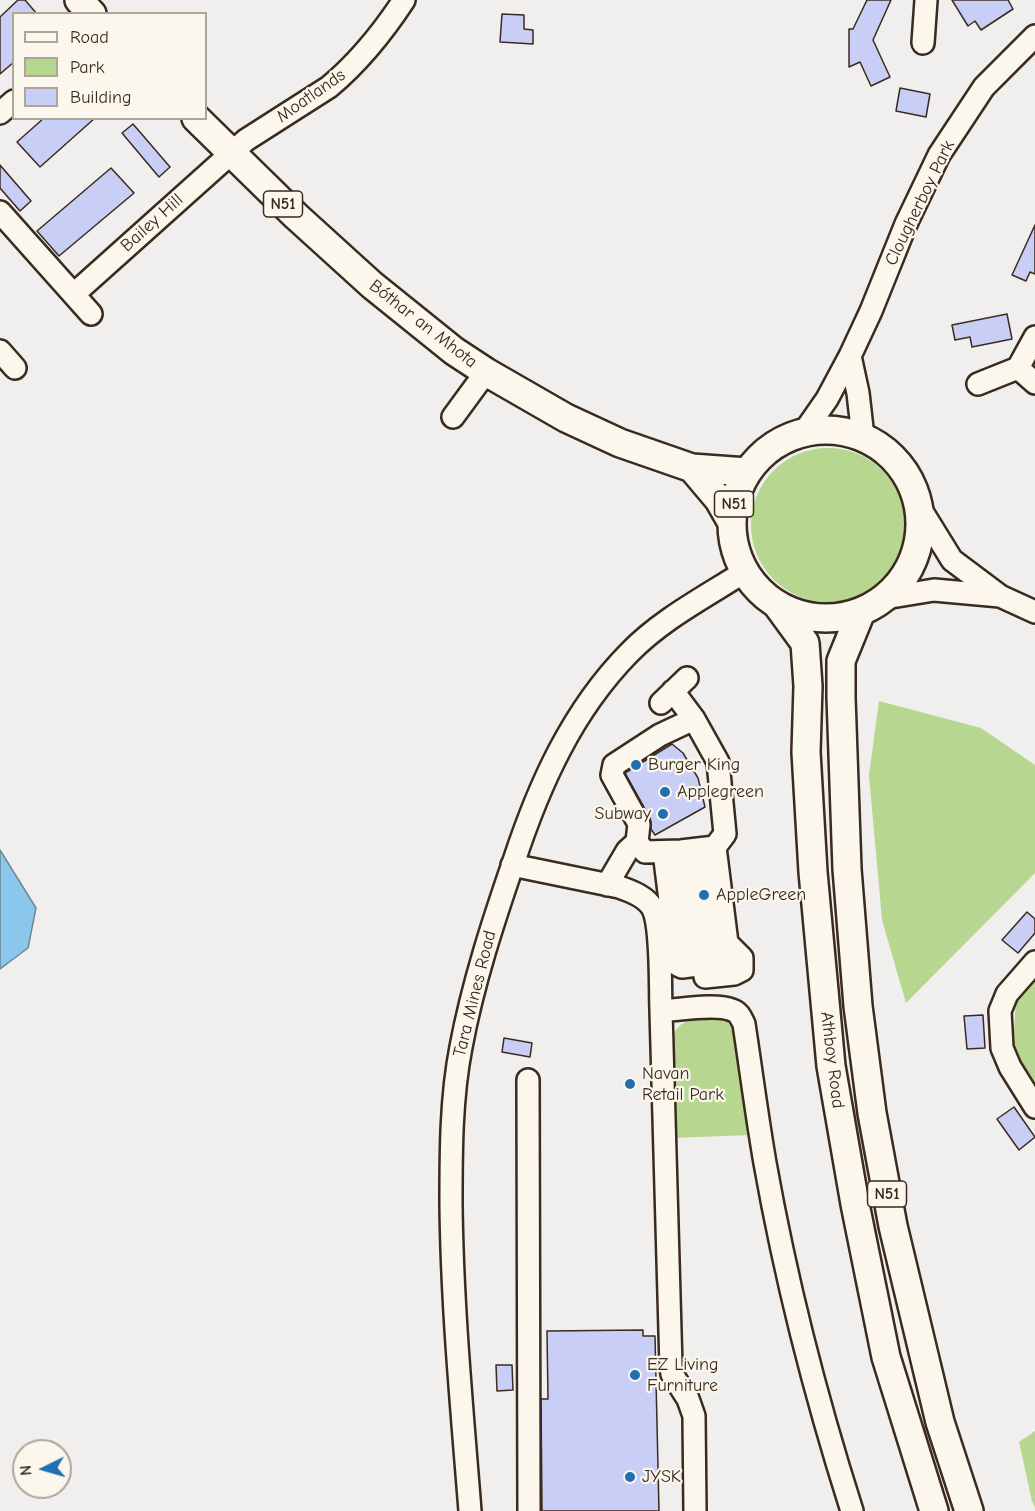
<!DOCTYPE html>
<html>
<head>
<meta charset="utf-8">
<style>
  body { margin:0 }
  #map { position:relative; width:1035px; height:1511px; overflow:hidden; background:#f1efee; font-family:"Comic Neue",sans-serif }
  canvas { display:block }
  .legend { position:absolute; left:12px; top:12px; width:195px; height:108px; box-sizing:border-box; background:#fbf7ec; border:2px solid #aea59a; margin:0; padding:8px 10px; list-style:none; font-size:18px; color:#3b2a1e }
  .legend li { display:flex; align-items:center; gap:12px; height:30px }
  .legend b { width:30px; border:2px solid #aea59a }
  .north { position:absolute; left:12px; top:1439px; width:60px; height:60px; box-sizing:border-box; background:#fbf7ec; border:2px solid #aea59a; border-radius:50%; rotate:265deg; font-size:16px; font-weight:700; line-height:24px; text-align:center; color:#3b2a1e }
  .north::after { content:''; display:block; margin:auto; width:21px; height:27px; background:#1f6fb2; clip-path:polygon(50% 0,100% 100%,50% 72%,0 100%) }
</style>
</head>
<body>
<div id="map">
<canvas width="1035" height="1511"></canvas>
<ul class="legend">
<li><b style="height:8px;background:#fbf7ec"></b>Road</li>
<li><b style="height:16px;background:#b7d68f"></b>Park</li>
<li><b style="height:16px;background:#c9cef7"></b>Building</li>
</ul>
<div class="north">N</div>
</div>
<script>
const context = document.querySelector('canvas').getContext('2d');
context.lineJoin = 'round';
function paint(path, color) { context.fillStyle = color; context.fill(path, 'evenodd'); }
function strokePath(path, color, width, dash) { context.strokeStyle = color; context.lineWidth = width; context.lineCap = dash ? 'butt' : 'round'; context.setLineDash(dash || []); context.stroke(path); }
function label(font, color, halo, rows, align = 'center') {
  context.font = font + ' "Comic Neue",sans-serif'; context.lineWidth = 4.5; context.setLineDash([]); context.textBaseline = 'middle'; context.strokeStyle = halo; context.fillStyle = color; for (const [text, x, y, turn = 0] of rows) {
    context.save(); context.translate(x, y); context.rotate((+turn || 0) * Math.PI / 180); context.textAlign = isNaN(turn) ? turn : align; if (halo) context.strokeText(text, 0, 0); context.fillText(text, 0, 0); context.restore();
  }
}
paint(new Path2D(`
  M751 525a77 77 0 1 1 154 0a77 77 0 1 1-154 0Z
  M879 701 981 728 1035 765V873L906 1003 882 920 869 775Z
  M1035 978V1083L1020 1059 1015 1046 1014 1030 1016 1000Z
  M722 1019 729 1021 735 1027 751 1135 672 1138 674 1035C680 1015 705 1020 722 1019Z
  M1035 1431V1507L1032 1501 1019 1442Z`), '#b7d68f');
const water = new Path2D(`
  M0 850 36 908 28 948 0 969Z`);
paint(water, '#8bc7eb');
strokePath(water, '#6b8899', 1.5);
const building = new Path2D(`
  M18 0H25L37 14H14V62L0 74V17Z
  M867 0H891L873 40 890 77 871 86 860 62 849 67V29H853Z
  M952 0H1008L1013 9 981 30 975 21 968 26Z
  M502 14 524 15V29L533 30V44L500 42Z
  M900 88 930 94 926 117 896 111Z
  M44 118H95L40 167 17 142Z
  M133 124 170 167 159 177 122 133Z
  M0 165 31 201 20 211 0 188Z
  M111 168 134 193 59 256 37 231Z
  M1035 225V274L1030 272 1026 281 1012 275Z
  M1007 314 1012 339 972 347 970 337 955 340 952 325Z
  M672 744 683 753 698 778 705 807 655 835 651 829 650 818 625 773Z
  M1027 912 1035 919V933L1018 953 1002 940Z
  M983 1015 985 1048 967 1049 964 1016Z
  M504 1038 532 1043 530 1057 502 1052Z
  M1014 1107 1035 1137 1019 1150 997 1119Z
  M643 1330V1336H655L659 1511H542L541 1399H548L547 1331Z
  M496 1365H512L513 1390 497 1391Z`);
paint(building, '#c9cef7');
strokePath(building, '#3b2a1e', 1.5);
const minor = new Path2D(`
  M923 43 926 0
  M0 113 14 101
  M0 212 91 314
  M74 294 246 140 329 87C359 62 383 32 404 0
  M0 351 15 368
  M850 356 858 393 863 437
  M1018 368 1035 383
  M978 384 1018 368 1035 337
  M453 417 486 372
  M804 432 827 399 850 356 871 311 906 224 939 155 984 87 1035 36
  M918 505 952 560 1000 596 1035 612
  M885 598 934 590 1000 596
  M661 703 687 678
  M637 842 639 824 612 775 614 765 660 735 694 719
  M699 849 709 944
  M681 851 692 946
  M664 852 678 965 682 967 727 961V943
  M512 865 619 887C631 891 647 897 653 909 662 927 660 988 661 1011 679 1010 716 1003 732 1010 739 1012 741 1018 744 1024 751 1070 757 1117 765 1163 786 1281 816 1398 852 1511
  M607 885 627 851 637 842 645 852 681 851 715 847 725 834 718 762 694 719 673 691
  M663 949 727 943 715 847
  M1035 962 1007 994 1000 1011 1002 1048 1010 1067 1035 1107
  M705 977 734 974 742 970V958L727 943
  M661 1011 671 1367 672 1374 688 1399 694 1416 695 1511
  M528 1080 529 1511
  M470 1511C462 1409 452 1306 451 1203 451 1152 451 1098 461 1047 473 983 493 922 514 861 539 785 572 711 629 653 662 619 705 597 744 572`);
const major = new Path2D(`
  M79 0 92 14
  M196 118 296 216 372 285 454 351 486 372 566 418 620 443 692 468 747 472
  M732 524a94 94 0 1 1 188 0a94 94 0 1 1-188 0Z
  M692 468 719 500 731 521
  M778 606 805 643 808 686 806 752 813 872 831 1066 855 1204 886 1357 934 1511
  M861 612 841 661V697L847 869 858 1006 872 1113 893 1226 940 1422 969 1511`);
strokePath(minor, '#3b2a1e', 26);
strokePath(major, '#3b2a1e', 32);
strokePath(minor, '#fbf7ec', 21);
strokePath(major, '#fbf7ec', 27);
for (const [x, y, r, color] of [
  [636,765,6,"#1f6fb2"],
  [665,792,6,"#1f6fb2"],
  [663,814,6,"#1f6fb2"],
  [704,895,6,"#1f6fb2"],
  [630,1084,6,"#1f6fb2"],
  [635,1375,6,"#1f6fb2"],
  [630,1477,6,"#1f6fb2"]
]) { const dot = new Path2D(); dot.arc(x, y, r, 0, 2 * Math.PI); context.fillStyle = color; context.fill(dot); strokePath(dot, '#fbf7ec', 2); }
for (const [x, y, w] of [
  [283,204,39],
  [734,504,39],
  [887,1194,39]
]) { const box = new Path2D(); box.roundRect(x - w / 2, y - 13, w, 26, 4.5); context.fillStyle = '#fbf7ec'; context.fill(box); strokePath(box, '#3b2a1e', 1.5); }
label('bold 16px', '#3b2a1e', null, [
  ["N51",283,204],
  ["N51",734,504],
  ["N51",887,1194]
]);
label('18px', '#3b2a1e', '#fbf7ec', [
  ["Moatlands",311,96,-35],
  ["Clougherboy Park",920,203,-64],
  ["Bailey Hill",152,223,-42],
  ["Bóthar an Mhota",423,324,38],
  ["Tara Mines Road",475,994,-76],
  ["Athboy Road",832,1060,83]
]);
label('18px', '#3b2a1e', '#fbf7ec', [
  ["Burger King",648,765],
  ["Applegreen",677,792],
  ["Subway",651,814,"right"],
  ["AppleGreen",716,895],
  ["Navan",642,1074],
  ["Retail Park",642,1095],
  ["EZ Living",647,1365],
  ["Furniture",647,1386],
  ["JYSK",642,1477]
], 'left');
</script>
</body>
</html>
